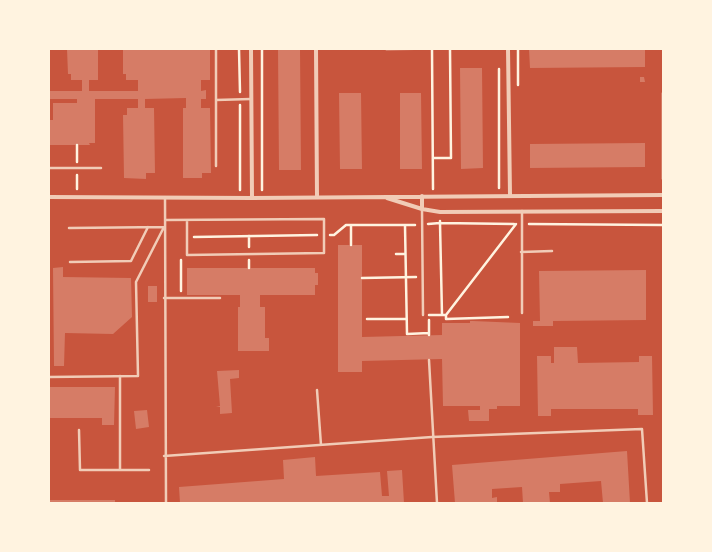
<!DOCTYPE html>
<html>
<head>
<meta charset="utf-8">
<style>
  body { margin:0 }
  #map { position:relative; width:712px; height:552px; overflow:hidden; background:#c8553d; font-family:"Roboto Serif",serif }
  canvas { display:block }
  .frame { position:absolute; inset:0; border:50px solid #fff3e0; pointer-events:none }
</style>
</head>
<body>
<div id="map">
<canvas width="712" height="552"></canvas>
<div class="frame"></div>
</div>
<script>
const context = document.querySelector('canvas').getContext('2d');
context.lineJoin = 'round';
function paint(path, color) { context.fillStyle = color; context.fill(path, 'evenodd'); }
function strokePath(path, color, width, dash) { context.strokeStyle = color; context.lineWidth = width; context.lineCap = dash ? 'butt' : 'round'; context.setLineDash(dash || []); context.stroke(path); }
paint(new Path2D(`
  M67 49H98V80H89V91H138V80H126V74H123V49H210V80H201V91L206 90V99H201V108H210L211 173H202V178H183V108H186V98L145 99V108H154L155 173H146V179L124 178 123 115H127V108H138V99H95V143H89L90 145H49V120H53V103H77V99H49V91H82V80H71V74H68Z
  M278 49H300L301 170H279Z
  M385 49H415V50L386 51Z
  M529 49H645V67L530 68Z
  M460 68H482L483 168 461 169Z
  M640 77H644L645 82H640Z
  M339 93H361L362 169H340Z
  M400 93H421L422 169H400Z
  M645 143V167L530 168V144Z
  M338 245H362V337L442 335V323H470V321H473L520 323V406H497V409H489V421H469L468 410H480V406H443L442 359 362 361V372H338Z
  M63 267V277L131 278 132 317 113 334 65 333 64 366H54L53 268Z
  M187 268H315V273H318V285H315V295H260V307H265V338H269V351H238V307H240V295H187Z
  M646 270V320L553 321V326H533V321H540L539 271Z
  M148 286H157V302H148Z
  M554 347H577L578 363 639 362V356H652L653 415H638V409H551V416H538L537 356H551V363H554Z
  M239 370V378L230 379 232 413 220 414V407L216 406H220L217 371Z
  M49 387H115L114 425H102V418H49Z
  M147 410 149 427 136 429 134 411Z
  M627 451 630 503H603L601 481 560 484V492H549L550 503H523L522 487 492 489V498L497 497V503H455L452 465Z
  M315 457 316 476 380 472 382 496H389L387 471 402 470 404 503H180L179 487 284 479 283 460Z
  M49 500H115V503H49Z`), '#d67c66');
strokePath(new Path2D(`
  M239 49 240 92
  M262 49V190
  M432 49 433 189
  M518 49V85
  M499 69V188
  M663 93V179
  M240 105V190
  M77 145V162
  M433 158H451L450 49
  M77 175V189
  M428 224 440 223V221
  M529 224 663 225
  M405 226 407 334 429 333
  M330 235H334L346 225H415
  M249 236V247
  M194 237 317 235
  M351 245V225
  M396 254H405
  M249 260V268
  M362 278 416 277
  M181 291V260
  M429 315H442L440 223 514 224
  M442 315H446L516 224
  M446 315V319L508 317
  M367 319H406
  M429 320V335`), '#fff3e0', 2.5);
strokePath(new Path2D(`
  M216 49V166
  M216 100 251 99
  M49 168H101
  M165 198 166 503
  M422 209 423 315
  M522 211V313
  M165 220 324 219V253L187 255V220
  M69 228 164 227
  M521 252 552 251
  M70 262 131 261 148 227
  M164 298H220
  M429 360 437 503
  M49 377 138 376 136 282 164 227
  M317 390 321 445
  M79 430 80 470H149
  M164 456 432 437 642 429 647 503
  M120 470V376`), '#f1ccb7', 2.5);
strokePath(new Path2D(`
  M251 49 252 198
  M316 49 317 197
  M508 49 510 195
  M422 196V209
  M49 197 252 198 663 195
  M387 198 422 209 440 212 663 211`), '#f1ccb7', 4);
</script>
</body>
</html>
